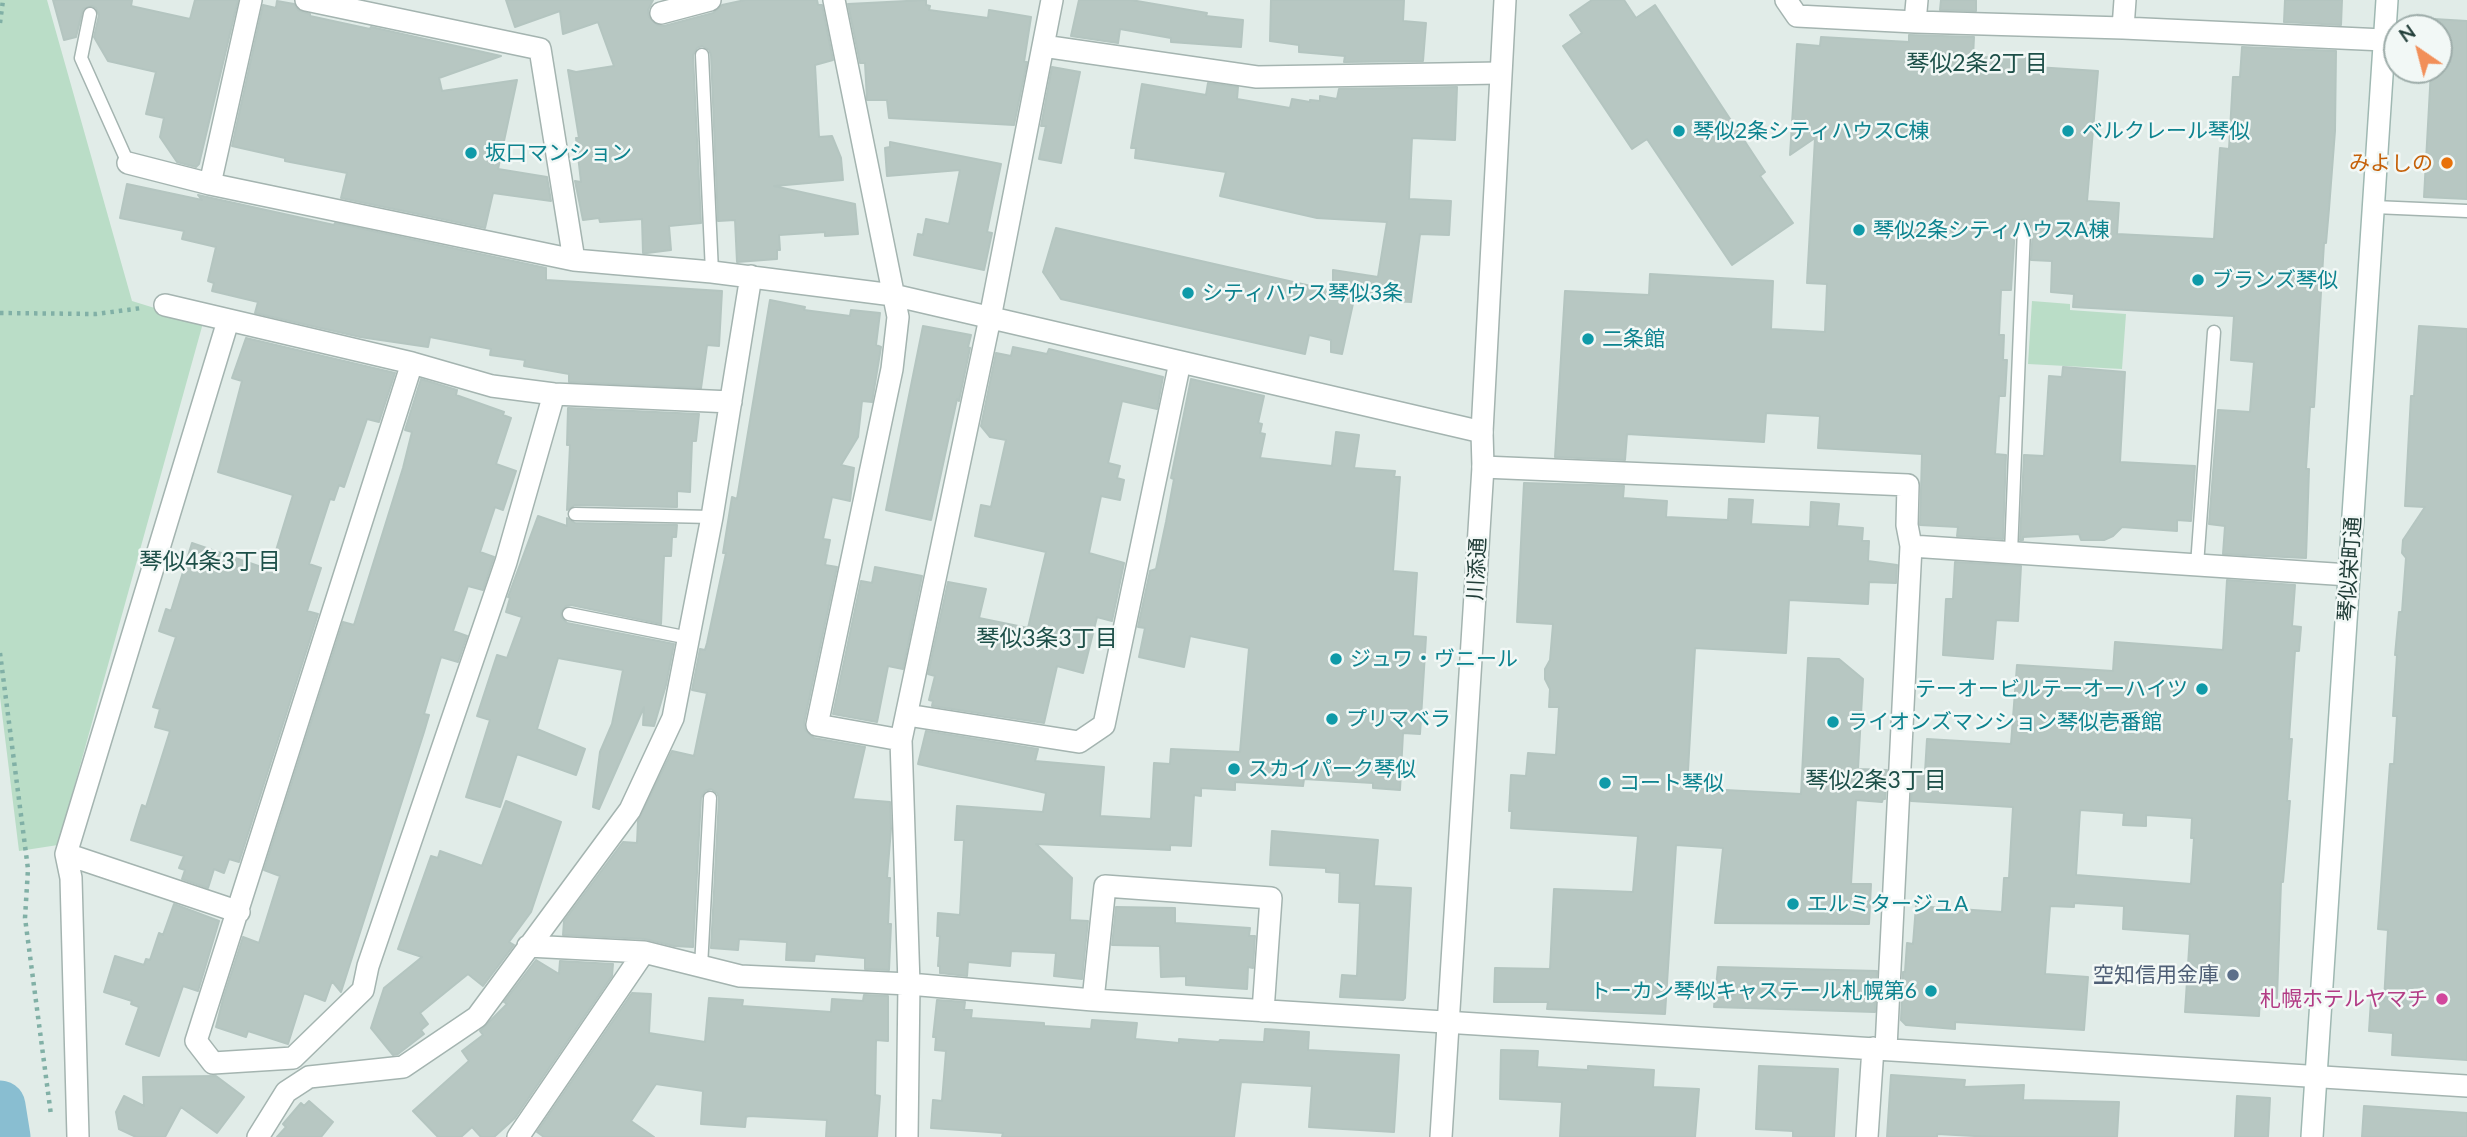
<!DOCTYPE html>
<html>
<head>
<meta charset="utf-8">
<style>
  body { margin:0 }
  #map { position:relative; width:2467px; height:1137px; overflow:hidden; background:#e1ece8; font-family:Lato,sans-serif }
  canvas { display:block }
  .north { position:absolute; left:2383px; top:14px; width:70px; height:70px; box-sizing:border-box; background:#f2f8f6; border:2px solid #9eadaa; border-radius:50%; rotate:325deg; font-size:19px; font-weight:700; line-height:28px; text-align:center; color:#213d38 }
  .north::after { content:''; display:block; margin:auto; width:24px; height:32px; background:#f28f59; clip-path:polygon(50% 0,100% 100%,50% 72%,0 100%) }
</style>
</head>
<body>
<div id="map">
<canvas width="2467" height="1137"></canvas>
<div class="north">N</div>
</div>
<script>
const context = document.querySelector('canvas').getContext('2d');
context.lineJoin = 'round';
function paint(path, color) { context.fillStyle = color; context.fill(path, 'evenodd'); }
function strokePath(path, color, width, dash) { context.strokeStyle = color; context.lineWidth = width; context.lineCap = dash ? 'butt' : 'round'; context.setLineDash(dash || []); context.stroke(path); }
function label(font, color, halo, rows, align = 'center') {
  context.font = font + ' Lato,"Noto Sans JP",sans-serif'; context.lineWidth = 5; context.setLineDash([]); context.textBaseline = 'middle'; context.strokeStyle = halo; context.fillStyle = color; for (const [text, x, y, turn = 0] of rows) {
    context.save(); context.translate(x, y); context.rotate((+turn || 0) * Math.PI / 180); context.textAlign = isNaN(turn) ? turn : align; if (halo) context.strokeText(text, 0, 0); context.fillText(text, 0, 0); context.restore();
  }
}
paint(new Path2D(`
  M0 0H47L132 301 203 323 58 845 19 851 0 697Z
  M2032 301 2070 304V310L2126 314 2122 369 2028 364Z`), '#baddc7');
strokePath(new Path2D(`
  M0 1106 5 1137`), '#89bed1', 51);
const building = new Path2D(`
  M53 0H132L131 6 190 19 195 0H238L199 164 196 167 177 162 160 137 164 118 146 114 156 72 108 61 94 37 99 15 96 8 92 6 83 9 76 37 64 40Z
  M506 0H653L648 10 649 17 657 25 664 26 713 13 722 5 745 0H817L818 5H822L833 60 815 65 819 137 832 136 841 158 843 180 774 186 855 204 858 234 825 236V232L779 235 780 250H777V259L737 262 735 220 718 221 711 55 709 50 702 46 697 48 693 55 701 223 669 226 671 250 647 253H643L642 219 600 222 599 218 583 220 575 181 581 182 576 138H579L568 70 576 72 614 66 598 22 563 34 560 11 515 27Z
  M926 0V5L930 6 929 10 988 18 989 10 1031 17 1024 62H1027L1014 125 889 118 887 100H867L865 63H860L848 4Z
  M1079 0H1131L1207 13 1206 16 1243 20 1241 47 1171 42V38L1120 29 1118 43 1071 36Z
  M1271 0H1404L1403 21 1426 23 1423 61 1344 62 1345 56 1299 52V45L1270 41Z
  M1592 0H1624L1636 18 1655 5 1765 172 1760 176 1793 223 1732 265 1647 139 1632 149 1563 46 1582 33 1570 15Z
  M1941 0H1976V11L1940 10Z
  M2285 0H2342L2341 25 2284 22Z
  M277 1 294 4 298 10 310 14V16L370 29 371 27 501 56 439 78 442 91 517 80 498 169 547 177 551 201 493 193 485 228 341 198 347 173 285 161V158L232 146 263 5 276 8Z
  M2434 19 2467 21V199L2424 197 2431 70H2439V28H2434Z
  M1909 35 1974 37 1973 57 2037 58 2036 67 2098 71 2087 201 2119 203 2117 234 2214 239 2220 148 2229 149 2233 77H2240L2242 47 2336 51 2335 131 2329 209 2326 243H2324L2314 407H2310L2306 469H2309L2306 558 2223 554 2225 526 2209 524 2218 410 2250 412 2254 362 2231 360 2234 316 2073 307 2074 294 2051 292 2052 261 2031 260 2033 228 2031 223 2025 219 2019 221 2015 227 2011 290H2001L1999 335H2004L2003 360H2007L2005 396H1999L1995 454 2006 455 2003 539 1957 536 1958 527 1920 525 1922 454 1818 448 1820 416 1766 413 1764 442 1627 434 1625 460 1555 457 1565 291 1649 295 1650 274 1773 281 1771 329 1825 332 1827 284 1807 283 1815 138 1790 155 1797 44 1820 46 1821 37 1909 42Z
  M1052 67 1080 72 1061 163 1039 159 1046 126H1041Z
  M1208 83 1238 87 1237 99 1290 108 1292 99 1310 102V100L1320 101V96L1337 99 1339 89 1457 87 1455 140 1412 138 1409 199 1451 201 1449 235 1420 234 1411 302 1354 299 1342 354 1331 352V340L1309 335 1305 354 1061 299 1043 272 1056 228 1333 291V270L1378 277 1387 222 1317 218 1220 196 1226 172 1135 158 1136 148H1131L1142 84 1206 95Z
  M890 142 1001 164 987 232 992 233 984 270 914 255 918 234 923 235 926 219 949 224 960 170 887 176 885 148 890 147Z
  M127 184 202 200 198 195 334 225 335 223 546 268V280L722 291 719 346 707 345 701 388 569 382V374L524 366 525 360 490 355 491 349 430 337 428 347 360 337 255 313 258 302 212 291 214 283 208 281 216 247 182 239 184 231 120 218Z
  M770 300 805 307 804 310 850 316 851 310 880 313 876 345 881 347 872 402 862 401 858 437 841 465 854 468 850 501 832 497 823 539 830 540 825 565 837 567 804 723 805 730 814 738 865 747 853 799 890 802 891 829 887 878H890L888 924H891L889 970 865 969V958L815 954 814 961 786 960 787 942 739 939 738 950 711 948 719 798 717 793 711 789 705 791 701 798 693 947 674 946 645 939 563 935 564 921 623 842 637 843 638 821 672 751 694 756 707 693 692 690 700 649 705 650 707 643 726 553H723L732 497 737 499Z
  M923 326 971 335 968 347 970 348 959 401 957 399 931 520 886 510Z
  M2419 326 2467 329V1060L2392 1055 2393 1033 2369 1031 2371 1000 2384 1001 2388 930 2378 929 2390 764H2394L2397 716H2393L2397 655H2395L2399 612H2402L2406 558 2402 553 2403 540 2425 507 2405 506 2411 396H2414Z
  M246 338 395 373 379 422 367 419 344 487 339 485 334 500 330 499 309 564 321 568 307 611 318 614 239 862 229 859 224 873 214 869 208 888 182 879 185 870 179 868 184 856 131 840 142 805 146 807 170 731 155 727 160 709 153 707 176 637 159 631 166 609 171 611 192 543 270 570 293 495 218 472 242 381 232 378Z
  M1013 347 1047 354 1049 349 1163 377 1157 409 1122 401 1108 463 1120 466 1117 478 1124 480 1120 500 1101 496 1089 553 1124 563 1112 621 1097 617 1083 673 1057 666 1044 723 932 706 933 701 929 700 935 676 928 674 948 582 986 589 979 618 1028 628 1046 552 975 536 981 505 991 507 1006 440 990 437 981 426 996 353 1011 356Z
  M2063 367 2125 372 2120 462 2195 466 2191 521 2177 520V531L2122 527 2113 536 2104 540H2081L2079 534 2023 537V540H2020L2024 455 2044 456 2049 376 2062 377Z
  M421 379 457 390 456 395 504 412 503 415 511 418 496 464 516 471 503 510 495 507 480 552 494 557 483 590 468 586 453 631 467 636 458 662 441 657 424 714 429 715 424 732 341 992 332 981 325 1001 304 993 288 1044 248 1031 246 1037 216 1027 223 999 243 937 259 943 280 876 264 870 343 622 354 625 403 468 412 432 405 430Z
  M1191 379 1264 396 1258 423 1262 424 1260 433 1265 434 1260 458 1332 466 1336 432 1359 435 1354 468 1395 471 1394 477H1400L1393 571 1417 573 1413 636 1426 637 1420 734 1403 733 1400 790 1373 788V783L1304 779 1303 786 1235 782V790L1201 788V796L1194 795 1191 846 1170 845V850L1036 844 1072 878 1070 920 1088 921 1082 979 1054 976 1056 953 1011 951 1010 966 968 962 967 976 940 973V966H938L940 936H937L938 913 960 915 964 840H955L957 806 1043 812 1046 793 918 764 926 731 1038 749 1035 761 1104 767 1100 816 1151 819 1154 763 1170 764 1171 749 1240 752 1249 648 1190 636 1184 667 1139 657 1145 628 1138 627 1150 571 1156 569 1166 522 1174 479 1171 478Z
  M568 408 699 414 696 441H692L690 492 677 491V507L575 505 567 510 570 445H567Z
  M1524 483 1624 486 1623 498 1667 501 1666 517 1728 520 1729 499 1753 500 1751 524 1810 527 1811 502 1839 504 1837 526 1863 528 1862 541H1869L1868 561 1897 565 1896 583 1869 582 1868 604 1789 600 1786 653 1695 648 1687 788 1801 794 1808 658 1839 659 1863 679 1858 769 1887 770 1885 799H1883L1882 802 1856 800 1851 884H1871L1869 924 1715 923 1723 848 1676 845 1665 1014 1547 1009 1548 1002H1494L1495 968 1550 969 1554 889 1633 892 1638 836 1511 828 1512 811H1509L1511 775 1526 776 1528 753 1556 755 1559 707H1549L1550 689 1545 679V669L1550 660 1553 624 1517 622Z
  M538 516 567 526V518L575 523 677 525 676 537H672L671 556H664L661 624 571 605 566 606 561 612V617L567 623 674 644 666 685 654 726 643 725 644 707 599 809 593 807 600 752 612 724 623 670 558 658 537 729 585 749 576 775 517 754 500 807 466 797 490 720 477 716 497 655 507 658 522 617 506 612 510 598 508 597Z
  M1955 562 2021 566 2018 621 1996 620 1993 659 1943 655 1946 599H1953Z
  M875 567 922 576 903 669 888 666 877 722 833 714 861 581 872 583Z
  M2227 580 2295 585 2292 626 2301 627 2299 651H2295L2289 739H2292L2287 801H2290L2283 882H2281L2277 998 2260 997 2259 1016 2185 1012 2190 934 2123 929 2124 906 2074 903V907L2050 906 2045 974 2088 977 2084 1030 1955 1022V1029L1906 1025 1901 1020 1903 972H1905L1907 943 1913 944 1916 906 2002 912 2004 878H2009L2013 807 1911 801 1913 772H1925L1927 739 2011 744 2017 665 2113 671 2115 642 2223 650ZM2080 810 2124 813 2123 825 2146 826V815L2192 818 2191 838H2194L2191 884 2076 875Z
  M506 801 561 822 531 912 509 942 514 945 483 986 468 974 420 1013 428 1024 421 1030 424 1034 398 1054 393 1055 371 1028 384 988 422 957 398 949 431 856 438 858 440 851 482 866Z
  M1272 831 1378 840 1374 886 1411 888 1405 998 1403 1000 1340 997 1342 975 1357 976 1360 903 1339 902 1340 873 1326 872V868L1270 865Z
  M174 904 219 921 198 991 183 986 159 1056 126 1044 139 1007 131 1004 132 1001 104 992 115 956 144 965 146 959 150 960 159 933 163 935Z
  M1116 907 1175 908V923L1250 928 1249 936H1255L1253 968 1248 967 1247 989 1186 985V976L1161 977 1160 946 1112 945Z
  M536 960 559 974 560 961 613 964 612 976 515 1118 494 1137H481L472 1127 461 1137H438L413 1111 469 1061 462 1051 483 1035 480 1031 507 1004 504 1002Z
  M1718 967 1877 971 1875 1012 1714 1007Z
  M632 993 651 994 649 1033 705 1042 709 998 743 1000 742 1006 831 1012 832 999 863 1001 864 995 888 996V1041L876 1040 875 1095 880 1096 877 1137H826L827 1120 749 1116 746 1117 745 1127 701 1124 703 1091 656 1084 631 1121 654 1137H544L537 1132Z
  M937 1000 965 1002 964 1010H972L971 1018 1044 1023V1026L1091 1029 1092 1020 1137 1023 1135 1039 1179 1043V1039L1219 1042 1220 1040 1264 1042 1265 1029 1309 1032 1308 1050 1399 1055 1394 1132 1309 1127 1312 1086 1241 1082 1234 1137H1002L1003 1133 931 1128 933 1100 942 1101 946 1051 935 1050 936 1037H933Z
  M1501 1050 1538 1051 1537 1067 1588 1070V1066L1654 1070 1653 1087 1699 1089 1695 1137H1560L1562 1102 1500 1099Z
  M1759 1066 1838 1069 1834 1137H1793V1131L1756 1129Z
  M1891 1075 1965 1080 1964 1087 2024 1085 2023 1100 2119 1102 2117 1137H1993L1937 1134V1137H1887Z
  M216 1076 244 1097 217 1133 181 1107 165 1137H136L119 1129 116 1112 124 1096 144 1106 143 1077Z
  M2237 1096 2270 1098 2268 1137H2235Z
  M309 1101 333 1122 321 1137H277L286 1127 283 1124 301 1103 304 1106Z
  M2364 1106 2467 1113V1137H2362Z`);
paint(building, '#b7c7c2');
strokePath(building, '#b4c5c0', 2);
const service = new Path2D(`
  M90 14 81 58 128 163
  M702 55 712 272
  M2374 207 2467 211
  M575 514 712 517
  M2011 553 2024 228
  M2197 565 2214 332
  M569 614 689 638
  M701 967 710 798`);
const minor = new Path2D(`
  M306 0 540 49 574 260
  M834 0 898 317 892 369 817 725 901 740
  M1786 0 1797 16 1915 22
  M1917 0 1915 22 2123 28 2384 40
  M661 13 710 0
  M2123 28 2125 0
  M1043 46 1257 77 1500 73
  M128 163 210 184 574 260 712 272 893 295 1482 432
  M210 184 251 0
  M165 305 412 363 492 386 554 394 731 402
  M412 363 196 1041 213 1063 293 1058 363 990 368 966 506 562 554 394
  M1483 467 1908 485 1907 525 1911 546
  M907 715 1079 742 1104 725 1180 362
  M66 854 239 912
  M528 946 644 952 740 976 909 984 1093 1000 2467 1086
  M1093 1000 1105 886 1271 898 1263 1011
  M1886 1048 1911 546 2349 575
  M78 1137 71 878 66 854 228 321
  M258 1137 286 1092 309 1077 403 1067 477 1017 630 810 673 718 712 517 751 276
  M518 1137 644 952
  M907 1137 909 984 901 740 990 318 1052 0
  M1867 1137 1873 1048`);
const tertiary = new Path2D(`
  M1441 1137 1483 467 1482 432 1505 0`);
const secondary = new Path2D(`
  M2312 1137 2387 0`);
strokePath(service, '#a4b4b0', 15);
strokePath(minor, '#a4b4b0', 24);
strokePath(tertiary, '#a4b4b0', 24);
strokePath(secondary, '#9fb8b2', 24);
strokePath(new Path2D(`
  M0 23 3 0
  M0 313 96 314 142 308
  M0 653 28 869 25 918 51 1115`), '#81b0a6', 4.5, [3.5, 5]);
strokePath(service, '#fff', 12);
strokePath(minor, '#fff', 21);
strokePath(tertiary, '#fff', 21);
strokePath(secondary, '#fff', 21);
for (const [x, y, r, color] of [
  [1679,131,7,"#0f9aa8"],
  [2068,131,7,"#0f9aa8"],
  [471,153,7,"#0f9aa8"],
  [2447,163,7,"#e8710a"],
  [1859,230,7,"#0f9aa8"],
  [2198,280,7,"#0f9aa8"],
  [1188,293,7,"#0f9aa8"],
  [1588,339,7,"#0f9aa8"],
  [1336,659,7,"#0f9aa8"],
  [2202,689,7,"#0f9aa8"],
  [1332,719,7,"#0f9aa8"],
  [1833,722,7,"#0f9aa8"],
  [1234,769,7,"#0f9aa8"],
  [1605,783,7,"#0f9aa8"],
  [1793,904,7,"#0f9aa8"],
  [2233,975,7,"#5c6f8a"],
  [1931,991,7,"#0f9aa8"],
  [2442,999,7,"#d1479c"]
]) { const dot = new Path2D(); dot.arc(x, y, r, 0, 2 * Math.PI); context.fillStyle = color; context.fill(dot); strokePath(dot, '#f2f8f6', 2.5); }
label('21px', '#0d838f', '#f2f8f6', [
  ["琴似2条シティハウスC棟",1693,131],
  ["ベルクレール琴似",2082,131],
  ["坂口マンション",485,153],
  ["琴似2条シティハウスA棟",1873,230],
  ["ブランズ琴似",2212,280],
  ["シティハウス琴似3条",1202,293],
  ["二条館",1602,339],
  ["ジュワ・ヴニール",1350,659],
  ["テーオービルテーオーハイツ",2188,689,"right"],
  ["プリマベラ",1346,719],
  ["ライオンズマンション琴似壱番館",1847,722],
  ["スカイパーク琴似",1248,769],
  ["コート琴似",1619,783],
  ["エルミタージュA",1807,904],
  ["トーカン琴似キャステール札幌第6",1917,991,"right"]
], 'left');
label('21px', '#c56008', '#f2f8f6', [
  ["みよしの",2433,163]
], 'right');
label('21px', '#213d38', '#f2f8f6', [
  ["川添通",1477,569,-87],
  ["琴似栄町通",2350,569,-86]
]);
label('21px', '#4e5e75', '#f2f8f6', [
  ["空知信用金庫",2219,975]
], 'right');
label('21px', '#b23c85', '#f2f8f6', [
  ["札幌ホテルヤマチ",2428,999]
], 'right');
label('23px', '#1d4f48', '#f2f8f6', [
  ["琴似2条2丁目",1977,64],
  ["琴似4条3丁目",210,562],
  ["琴似3条3丁目",1047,639],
  ["琴似2条3丁目",1876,781]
]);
</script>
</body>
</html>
